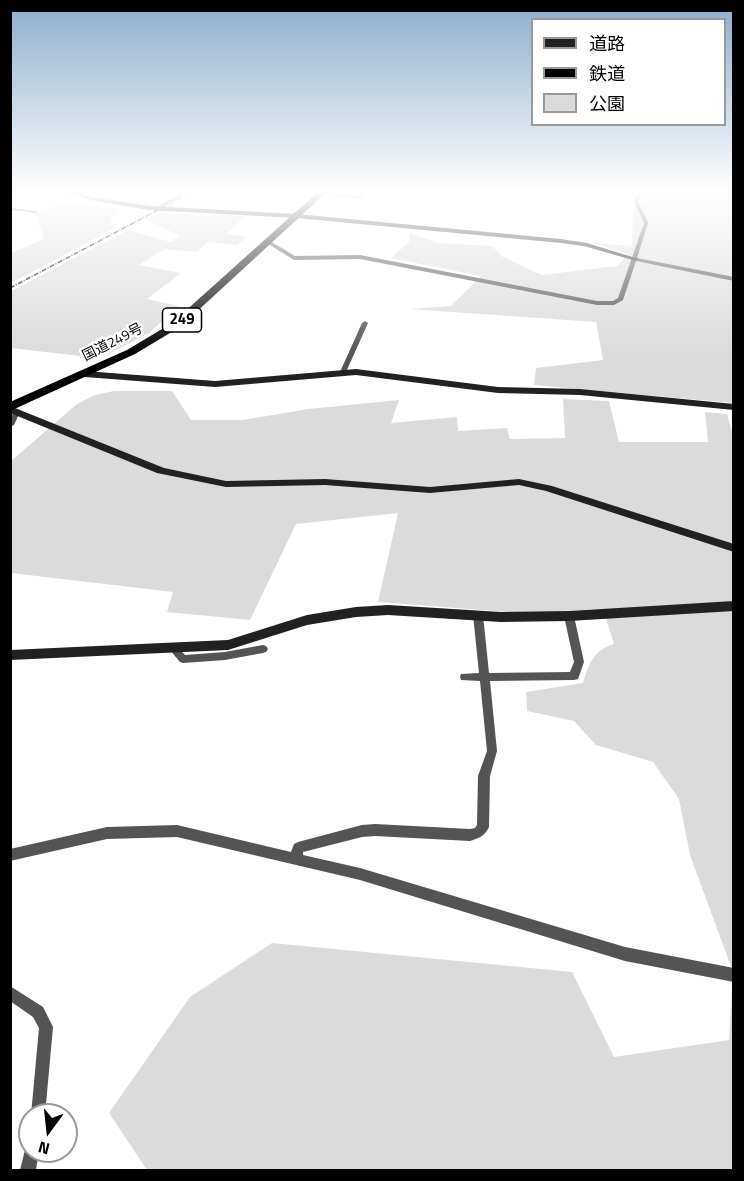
<!DOCTYPE html>
<html>
<head>
<meta charset="utf-8">
<style>
  body { margin:0 }
  #map { position:relative; width:744px; height:1181px; overflow:hidden; background:#fff; font-family:"Titillium Web","Noto Sans JP",sans-serif }
  canvas { display:block }
  .frame { position:absolute; inset:0; border:12px solid #000; pointer-events:none }
  .legend { position:absolute; left:531px; top:18px; width:195px; height:108px; box-sizing:border-box; background:#fff; border:2px solid #999; margin:0; padding:8px 10px; list-style:none; font-size:18px; color:#000 }
  .legend li { display:flex; align-items:center; gap:12px; height:30px }
  .legend b { width:30px; border:2px solid #999 }
  .north { position:absolute; left:18px; top:1103px; width:60px; height:60px; box-sizing:border-box; background:#fff; border:2px solid #999; border-radius:50%; rotate:195deg; font-size:16px; font-weight:700; line-height:24px; text-align:center; color:#000 }
  .north::after { content:''; display:block; margin:auto; width:21px; height:27px; background:#000; clip-path:polygon(50% 0,100% 100%,50% 72%,0 100%) }
</style>
</head>
<body>
<div id="map">
<canvas width="744" height="1181"></canvas>
<div class="frame"></div>
<ul class="legend">
<li><b style="height:8px;background:#212121"></b>道路</li>
<li><b style="height:8px;background:#000"></b>鉄道</li>
<li><b style="height:16px;background:#dbdbdb"></b>公園</li>
</ul>
<div class="north">N</div>
</div>
<script>
const context = document.querySelector('canvas').getContext('2d');
context.lineJoin = 'round';
function paint(path, color) { context.fillStyle = color; context.fill(path, 'evenodd'); }
function strokePath(path, color, width, dash) { context.strokeStyle = color; context.lineWidth = width; context.lineCap = dash ? 'butt' : 'round'; context.setLineDash(dash || []); context.stroke(path); }
function label(font, color, halo, rows, align = 'center') {
  context.font = font + ' "Titillium Web","Noto Sans JP",sans-serif'; context.lineWidth = 5; context.setLineDash([]); context.textBaseline = 'middle'; context.strokeStyle = halo; context.fillStyle = color; for (const [text, x, y, turn = 0] of rows) {
    context.save(); context.translate(x, y); context.rotate((+turn || 0) * Math.PI / 180); context.textAlign = isNaN(turn) ? turn : align; if (halo) context.strokeText(text, 0, 0); context.fillText(text, 0, 0); context.restore();
  }
}
paint(new Path2D(`
  M649 190H733V403L534 385 536 368 603 360 596 322 409 309 451 306 481 276 391 258 409 242 410 233 438 243 492 246 503 257 542 275 617 266 629 254 592 243 632 246 633 210 640 194Z
  M65 203 119 209 110 220 115 228 11 283V253L44 239 35 213Z
  M161 213 245 216 227 234 247 237 237 245 208 242 197 252 165 249 139 265 181 273 147 299 178 306 149 333 108 354 80 356 11 348V291L128 230 171 242 180 236 145 219Z
  M114 391H172L191 420H243L309 409 399 400 391 423 457 417 458 431 507 428 510 439 565 438 563 399 609 401 619 442H708L705 412 727 414 734 439 733 1170H147L109 1113 190 997 272 943 572 972 614 1057 729 1040 733 972 690 855 679 799 653 762 596 745 574 721 527 711 526 692 583 683C589 663 594 650 614 644L603 609 522 613 378 602 398 513 296 524 250 620 167 612 173 592 11 573V461L77 404 95 395Z`), '#dbdbdb');
paint(new Path2D(`
  M185 190H191L157 210 153 209Z
  M640 190H644L638 201 648 223 637 258 734 277V281L636 261 623 300 614 305H597L360 259 294 260 265 242 270 241 295 256 360 255 597 301H613L618 298 644 223 634 201Z
  M319 192 363 197 365 198 363 199 321 194Z
  M10 208 36 211 38 212 36 213 10 210Z
  M365 321 368 323 346 372 341 373 340 372 362 323Z
  M17 410 20 412 14 425 10 427V418L15 411Z
  M478 612 481 613 483 615 489 673 570 672 574 662 564 616 566 614H572L574 616 584 662 578 679 574 680 490 681 497 751 490 776 489 827C485 836 479 838 470 841L375 836 362 837 303 852V855L360 868 625 947 734 968V982L625 961 360 880 177 837 107 839 10 861V849L107 827 177 825 291 852 294 844 298 842 362 825 375 824 470 829 475 828 477 825 478 776 487 751 480 681 461 680 460 677 461 674 479 673 473 615 475 613Z
  M174 645 177 646 185 655 225 652 263 645 266 646 268 649 266 652 263 653 225 660 183 663 180 662 169 649 171 646Z
  M10 986 43 1007 53 1027 45 1115H31L39 1028 33 1017 10 1001Z
  M30 1144V1151H39L36 1170H20L26 1146Z`), '#545454');
paint(new Path2D(`
  M10 190H44L10 193Z
  M59 190H69L92 197 149 206 297 214 561 239 587 243 639 259 636 261 584 246 561 243 297 218 149 210 91 200Z
  M356 369 498 387 580 389 734 404V410L580 395 498 393 356 375 215 387 85 377 81 374 85 371 215 381Z
  M10 406 164 468 226 481 325 479 430 487 519 479 552 486 734 544V552L546 491 519 485 430 493 325 485 226 487 157 473 10 413Z
  M734 601V611L569 621 501 622 388 615 356 617 307 625 228 650 10 660V650L228 640 307 615 356 607 388 605 501 612 569 611Z`), '#212121');
paint(new Path2D(`
  M320 190H329L180 327 135 354 10 411V402L127 350 172 323Z`), '#000');
strokePath(new Path2D(`
  M10 288 196 190`), '#000', 1.5, [5, 1.5, 1, 1.5]);
const sky = context.createLinearGradient(0, 0, 0, 355);
sky.addColorStop(0, '#8cadcc');
sky.addColorStop(0.54, '#fff');
sky.addColorStop(1, '#ffffff00');
context.fillStyle = sky;
context.fillRect(0, 0, 744, 355);
label('14px', '#000', '#fff', [
  ["国道249号",113,343,-27]
]);
for (const [x, y, w] of [
  [182,320,39]
]) { const box = new Path2D(); box.roundRect(x - w / 2, y - 12, w, 24, 4.5); context.fillStyle = '#fff'; context.fill(box); strokePath(box, '#000', 1.5); }
label('bold 15px', '#000', null, [
  ["249",182,320]
]);
</script>
</body>
</html>
